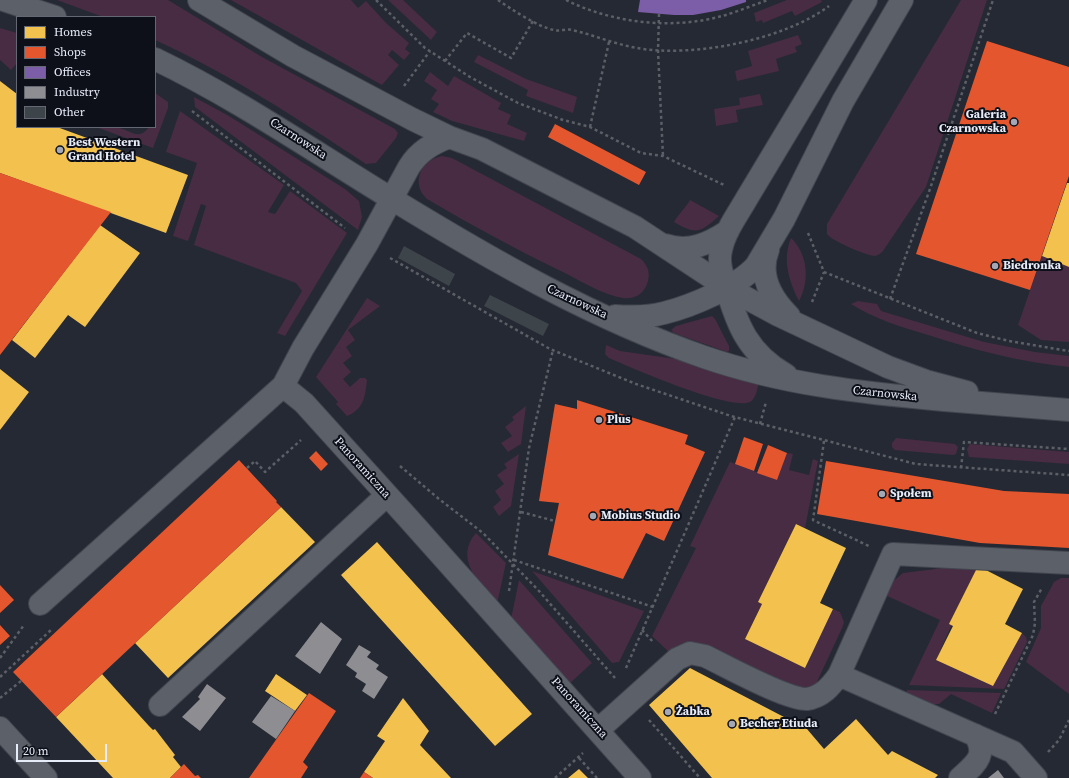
<!DOCTYPE html>
<html>
<head>
<meta charset="utf-8">
<style>
  body { margin:0 }
  #map { position:relative; width:1069px; height:778px; overflow:hidden; background:#252933; font-family:"Source Serif 4",serif }
  canvas { display:block }
  .legend { position:absolute; left:16px; top:16px; width:140px; height:112px; box-sizing:border-box; background:#0d1018; border:1px solid #646872; margin:0; padding:5px 7px; list-style:none; font-size:12px; color:#e7ecf9 }
  .legend li { display:flex; align-items:center; gap:8px; height:20px }
  .legend b { width:20px; border:1px solid #646872 }
  .scale { position:absolute; left:16px; top:744px; width:91px; height:18px; box-sizing:border-box; border:2px solid #e7ecf9; border-top:0; padding-left:5px; font-size:12px; line-height:14px; white-space:nowrap; color:#e7ecf9; -webkit-text-stroke:3px #0d1018; paint-order:stroke }
</style>
</head>
<body>
<div id="map">
<canvas width="1069" height="778"></canvas>
<ul class="legend">
<li><b style="height:11px;background:#f2c14e"></b>Homes</li>
<li><b style="height:11px;background:#e4572e"></b>Shops</li>
<li><b style="height:11px;background:#7b5ea7"></b>Offices</li>
<li><b style="height:11px;background:#8d8d92"></b>Industry</li>
<li><b style="height:11px;background:#3d444a"></b>Other</li>
</ul>
<div class="scale">20 m</div>
</div>
<script>
const context = document.querySelector('canvas').getContext('2d');
context.lineJoin = 'round';
function paint(path, color) { context.fillStyle = color; context.fill(path, 'evenodd'); }
function strokePath(path, color, width, dash) { context.strokeStyle = color; context.lineWidth = width; context.lineCap = dash ? 'butt' : 'round'; context.setLineDash(dash || []); context.stroke(path); }
function label(font, color, halo, rows, align = 'center') {
  context.font = font + ' "Source Serif 4",serif'; context.lineWidth = 4; context.setLineDash([]); context.textBaseline = 'middle'; context.strokeStyle = halo; context.fillStyle = color; for (const [text, x, y, turn = 0] of rows) {
    context.save(); context.translate(x, y); context.rotate((+turn || 0) * Math.PI / 180); context.textAlign = isNaN(turn) ? turn : align; if (halo) context.strokeText(text, 0, 0); context.fillText(text, 0, 0); context.restore();
  }
}
paint(new Path2D(`
  M57 0H168L262 57 395 129 398 133 396 138 376 163 366 164C298 119 230 74 155 40V17H103Z
  M231 0H351L358 8 366 1 386 23 409 43 405 49 410 53 404 60 392 50 388 55 399 65 382 85Z
  M388 0H403L437 32 431 40Z
  M787 0H821L822 2 795 16 792 11 763 23 762 20 756 22 754 13Z
  M961 0H987L926 187 883 251C881 253 879 255 875 256 867 256 832 241 827 234V224Z
  M0 28 17 33V63L11 70 0 60Z
  M798 35 802 44 795 47 797 52 776 59 779 71 737 81 735 71 752 66 748 51Z
  M478 55 526 79 577 97 573 113 526 96 528 90 474 62Z
  M430 72 448 86 454 76 501 103 498 109 511 115 507 124 527 133 524 141 452 121 433 112 439 104 431 99 437 90 424 81Z
  M155 93 168 102V108L153 148 96 127C102 127 109 126 116 127 129 129 139 142 149 127H155Z
  M760 94 763 105 736 110 738 122 716 126 714 109 740 105 739 98Z
  M194 97 229 116 345 189 359 201 362 217 358 230 195 107Z
  M180 111 284 185 268 212 275 214 290 191 347 233 285 336 277 333 302 291 296 283 194 245 206 206 201 204 188 241 173 236 197 163 166 152Z
  M442 156 452 158 641 259C648 266 650 272 648 281 645 293 635 300 623 298 604 295 584 283 567 274 519 251 473 226 427 199 410 183 421 160 442 156Z
  M690 200 719 216C700 233 696 235 674 222 678 214 685 209 690 200Z
  M791 238C808 254 810 281 799 301 789 281 782 260 791 238Z
  M1042 256 1069 267V342L1041 340 1018 325Z
  M367 298 380 306 348 330 355 340 346 347 352 356 343 363 351 372 343 379 350 387 360 378H365L367 380C365 397 364 409 347 416L336 404 338 402 316 377Z
  M858 301 877 304 881 311 984 342 1035 352 1069 356V367C1020 362 975 350 928 335 902 327 874 319 851 304Z
  M712 316 715 319 729 346V351L727 352 674 333 671 330 676 326Z
  M606 345 620 351 683 360 759 383C757 389 756 399 750 402 730 411 632 368 609 358L605 354Z
  M526 406 521 444 508 452 501 443 512 436 505 427 514 420 512 417Z
  M896 438 955 444 958 447 956 454 953 455 895 450 892 447V443Z
  M970 444 1069 452V464L969 457 967 449Z
  M787 453 793 454 789 470 809 475 813 459 818 461 805 528 796 524 758 602 762 604 745 639 805 668 833 609 840 612 844 622 843 626 816 684 808 689 797 690 670 653 652 636 696 548 690 546 730 462 777 480Z
  M519 454 511 506 499 516 493 507 501 500 495 491 504 484 497 475 507 468 504 464Z
  M476 533 506 563 497 604C481 585 453 559 476 533Z
  M967 565 978 566 936 660 993 686 1022 633 1026 637 1027 642 1004 689 909 685 940 620 885 595 890 584 903 573Z
  M532 571 644 611 619 662 612 663Z
  M1061 578H1069V694L1026 662 1041 628V606L1054 582Z
  M519 580 592 663 569 684 511 619Z
  M907 690 1001 693 992 713 951 694 939 704H930L906 694Z`), '#472c43');
paint(new Path2D(`
  M0 81 17 94V127H57L188 175 166 233 0 173Z
  M1067 183H1069V267L1042 256Z
  M100 225 140 253 85 327 68 315 35 358 12 340Z
  M0 369 29 392 0 430Z
  M281 507 315 542 168 678 135 643Z
  M796 524 846 548 820 603 833 609 805 668 745 639 762 604 758 602Z
  M377 542 532 714 495 746 341 575Z
  M978 566 1023 589 1005 624 1022 633 993 686 936 660 953 626 949 624Z
  M690 668 807 729 824 749 856 719 888 755 892 751 938 775 935 778H712L649 705Z
  M102 674 149 726 153 730 155 729 175 755 173 757 181 767 170 778H113L56 717Z
  M276 674 307 695 295 711 265 691Z
  M403 698 429 731 420 745 451 778H373L364 772 385 741 377 736Z
  M579 769 588 778H568Z`), '#f2c14e');
paint(new Path2D(`
  M987 41 1069 67V176L1030 290 916 254Z
  M555 124 646 172 639 185 548 137Z
  M0 173 111 212 0 355Z
  M577 400 688 435 685 444 705 452 664 541 646 533 623 579 548 555 559 503 539 501 555 404 577 409Z
  M744 437 763 444 754 471 735 464Z
  M768 445 787 453 777 480 757 473Z
  M316 451 328 464 321 471 309 458Z
  M239 460 277 501 276 502 281 507 56 717 13 672Z
  M826 461 1004 491 1069 494V548L980 543 817 514Z
  M0 585 14 600 0 613Z
  M0 625 10 636 0 645Z
  M309 693 336 711 303 762 308 767 301 778H249Z
  M184 764 195 776 198 775 201 778H170Z
  M364 772 373 778H360Z`), '#e4572e');
paint(new Path2D(`
  M640 0H746V2L721 10 693 15H674L638 12Z`), '#7b5ea7');
paint(new Path2D(`
  M321 622 342 639 320 674 295 656Z
  M359 645 371 652 367 657 379 665 376 669 388 677 374 699 362 691 366 684 355 677 357 673 346 665Z
  M207 684 226 698 200 731 182 717 200 699 198 697Z
  M271 696 295 711 276 739 252 722Z
  M998 770 1004 778H988Z`), '#8d8d92');
paint(new Path2D(`
  M404 246 455 274 449 286 398 258Z
  M490 295 549 324 543 336 484 306Z`), '#3d444a');
const minor = new Path2D(`
  M4 0 55 17
  M199 0 293 56 412 119 449 137 482 149 635 227 726 287 778 315 888 367 926 381 967 392
  M155 59C238 99 313 151 392 199 490 259 594 319 704 357 782 384 862 393 944 400 986 403 1027 407 1069 410
  M665 245C689 253 708 244 728 231
  M768 250C758 275 771 298 789 316
  M615 316C631 317 649 317 664 313 692 306 737 287 756 266L784 219 843 101 902 0
  M786 375C748 353 737 325 726 286 722 274 718 262 721 250 725 231 738 214 747 198L866 0
  M283 386 304 403 408 518 640 778
  M40 604 283 386 303 348 367 244 409 167C419 151 432 144 449 137
  M839 675 1013 752 1036 778
  M160 705 387 495
  M0 728 46 778
  M598 730 677 659 690 653 705 656C726 666 787 700 807 699 822 697 831 686 839 675L893 554 1069 563
  M960 778C975 764 988 756 975 735`);
strokePath(minor, '#42464f', 24);
strokePath(new Path2D(`
  M376 0 425 48 470 77 518 103 563 120 590 127 641 153 663 156 724 185
  M498 0C511 9 538 27 554 30 560 32 566 28 572 30 594 35 614 44 637 48 692 58 784 40 829 6
  M566 0C612 23 672 30 722 16 737 12 753 5 768 0
  M659 14 658 51 663 156
  M445 61 467 33 511 58 533 21
  M404 86 430 51
  M192 111 345 228
  M590 127 609 42
  M808 233 824 272 977 333 1009 341 1069 351
  M390 258 550 349 636 384 731 416 916 464 1069 475
  M890 299 930 189 993 0
  M812 302 824 272
  M760 424 766 402
  M824 441 813 520 869 546
  M400 466 439 499 483 533 539 591 615 678
  M247 468 255 461 265 472 301 440
  M961 468 964 442 1069 449
  M521 512 555 521
  M514 560 653 607
  M509 591 529 448 553 350
  M642 630 654 643
  M0 658 24 625
  M626 668 735 417
  M0 677 51 630
  M0 698 21 681
  M995 714 1033 635 1035 623 1034 602 1042 588
  M649 720 700 778
  M1048 752 1059 740 1069 720
  M579 758 597 778
  M555 778 583 753`), '#5c5f66', 2.5, [3, 3]);
strokePath(minor, '#5c6069', 22);
for (const [x, y, r, color] of [
  [1014,122,4,"#a3a8b4"],
  [60,150,4,"#a3a8b4"],
  [995,266,4,"#a3a8b4"],
  [599,420,4,"#a3a8b4"],
  [882,494,4,"#a3a8b4"],
  [593,516,4,"#a3a8b4"],
  [668,712,4,"#a3a8b4"],
  [732,724,4,"#a3a8b4"]
]) { const dot = new Path2D(); dot.arc(x, y, r, 0, 2 * Math.PI); context.fillStyle = color; context.fill(dot); strokePath(dot, '#0d1018', 1.5); }
label('bold 12px', '#e7ecf9', '#0d1018', [
  ["Galeria",1006,115,"right"],
  ["Czarnowska",1006,129,"right"],
  ["Best Western",68,143],
  ["Grand Hotel",68,157],
  ["Biedronka",1003,266],
  ["Plus",607,420],
  ["Społem",890,494],
  ["Mobius Studio",601,516],
  ["Żabka",676,712],
  ["Becher Etiuda",740,724]
], 'left');
label('12px', '#e7ecf9', '#0d1018', [
  ["Czarnowska",298,139,33],
  ["Czarnowska",577,302,25],
  ["Czarnowska",885,394,6],
  ["Panoramiczna",362,468,48],
  ["Panoramiczna",579,708,48]
]);
</script>
</body>
</html>
